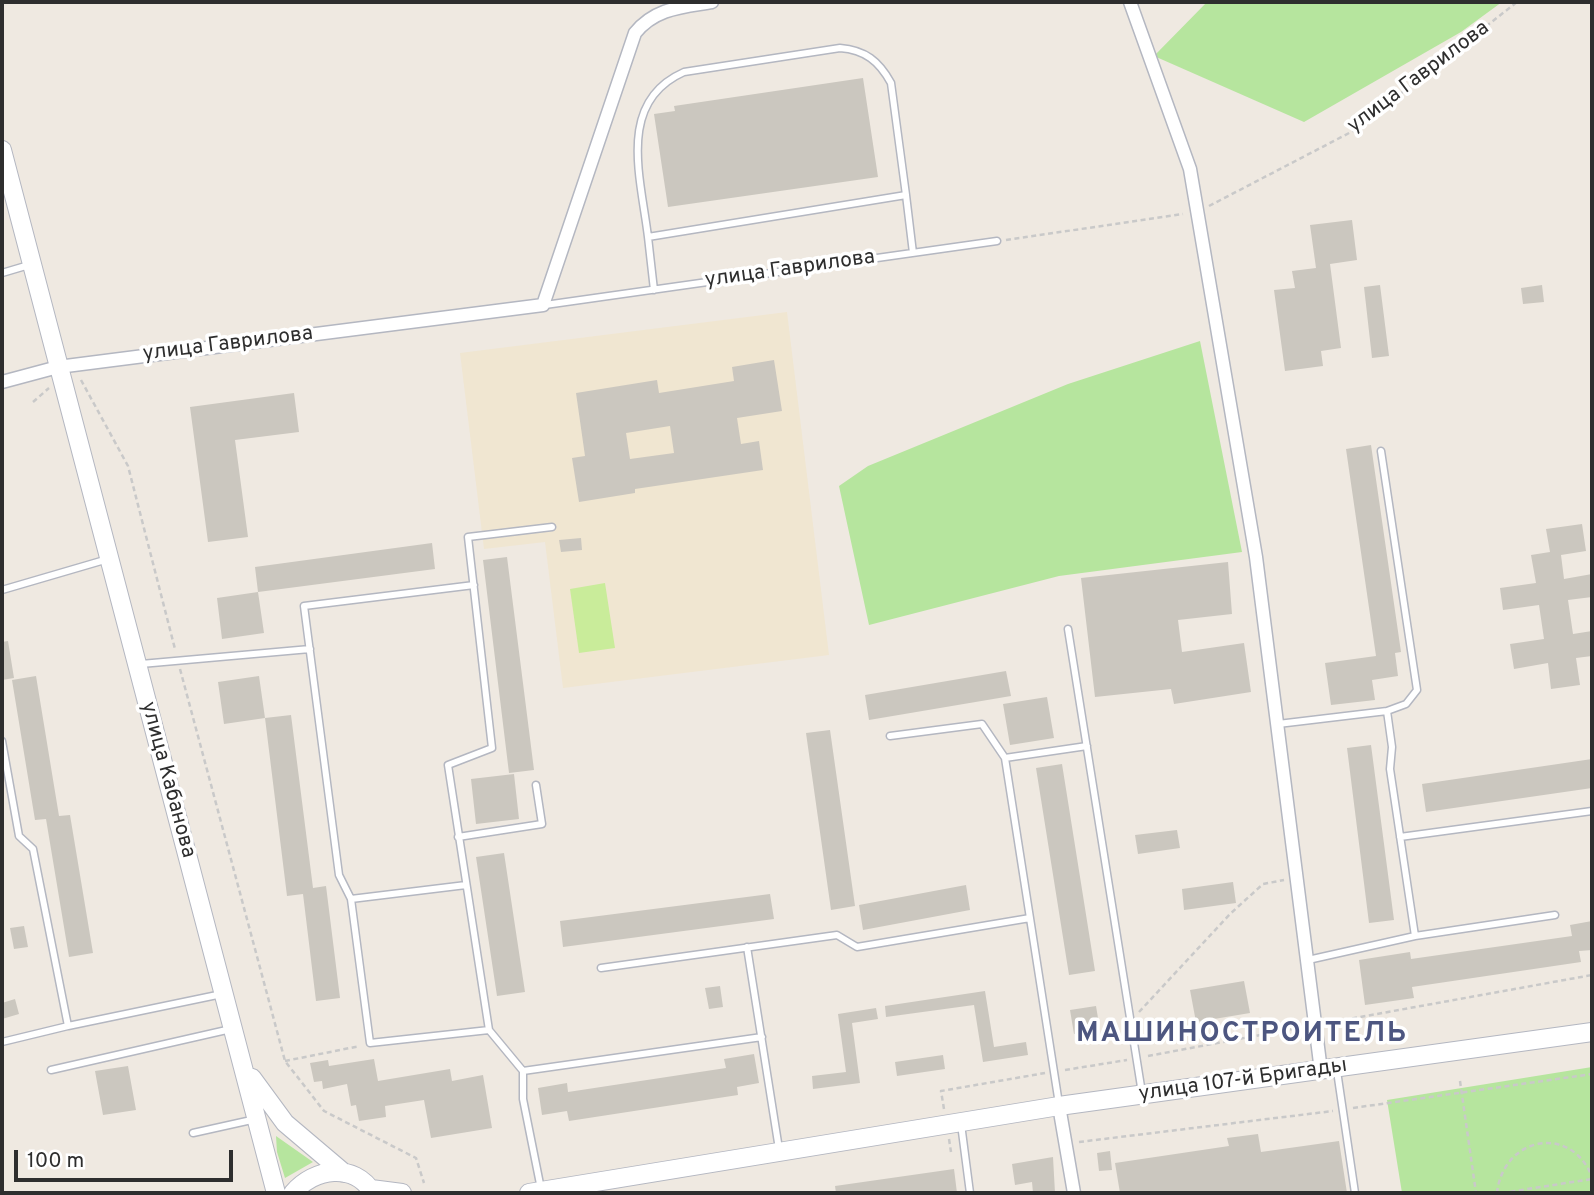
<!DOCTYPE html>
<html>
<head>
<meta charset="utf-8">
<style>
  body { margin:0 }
  #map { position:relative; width:1594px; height:1195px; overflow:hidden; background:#efe9e1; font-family:Overpass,sans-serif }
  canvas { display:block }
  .frame { position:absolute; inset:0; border:4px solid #2e2e2e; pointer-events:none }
  .scale { position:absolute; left:14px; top:1150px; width:219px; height:32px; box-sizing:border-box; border:4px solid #2e2e2e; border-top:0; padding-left:9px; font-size:21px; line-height:24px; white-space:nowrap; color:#2e2e2e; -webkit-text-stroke:5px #fff; paint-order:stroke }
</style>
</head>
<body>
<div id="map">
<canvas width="1594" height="1195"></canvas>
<div class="frame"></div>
<div class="scale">100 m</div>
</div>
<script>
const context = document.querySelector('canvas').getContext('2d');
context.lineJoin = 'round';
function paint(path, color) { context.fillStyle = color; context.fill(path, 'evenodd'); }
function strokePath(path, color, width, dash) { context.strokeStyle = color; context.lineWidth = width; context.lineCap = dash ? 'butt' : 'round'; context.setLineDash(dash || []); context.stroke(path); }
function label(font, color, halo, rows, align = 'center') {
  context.font = font + ' Overpass,sans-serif'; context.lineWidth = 7; context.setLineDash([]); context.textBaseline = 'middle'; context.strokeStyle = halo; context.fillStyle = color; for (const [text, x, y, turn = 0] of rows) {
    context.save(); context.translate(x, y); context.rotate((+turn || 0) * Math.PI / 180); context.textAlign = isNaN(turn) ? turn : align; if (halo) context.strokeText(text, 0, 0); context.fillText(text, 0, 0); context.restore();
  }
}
paint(new Path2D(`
  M787 312 829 655 563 688 545 542 484 549 460 353Z`), '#f0e6d1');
paint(new Path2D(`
  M1207 2H1502L1461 32 1304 122 1154 56Z
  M1200 341 1242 552 1059 576 869 625 839 486 868 466 1068 384Z
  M1592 1067V1193H1402L1387 1100Z
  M276 1136 313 1162 285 1178 277 1152Z`), '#b6e59e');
paint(new Path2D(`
  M605 583 615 648 579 653 570 589Z`), '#c9ec9a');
paint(new Path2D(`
  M863 78 878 177 668 207 654 114 675 111 674 106Z
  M1352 220 1357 260 1330 264 1341 348 1321 351 1323 366 1285 371 1274 290 1295 288 1292 271 1316 268 1310 225Z
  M1380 285 1389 356 1372 358 1364 287Z
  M1542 285 1544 302 1523 304 1521 288Z
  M774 360 782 411 737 418 741 444 759 441 763 470 635 489V493L579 502 572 458 585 456 576 393 657 380 659 393 734 381 732 367ZM670 426 674 453 630 459 626 433Z
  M294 393 299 432 235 440 248 537 208 542 190 407Z
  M1371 445 1401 652 1395 653 1398 676 1372 680 1375 700 1331 705 1325 663 1376 656 1346 449Z
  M1582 524 1586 551 1561 555 1564 579 1592 574V597L1568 600 1573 634 1592 631V656L1576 658 1580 685 1551 689 1548 663 1514 669 1510 644 1544 639 1539 605 1503 610 1500 588 1536 583 1531 555 1550 552 1546 529Z
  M581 538 582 550 561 552 559 540Z
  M432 543 435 569 258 592 255 567Z
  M507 557 534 770 509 773 483 560Z
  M1228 562 1232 614 1178 620 1182 652 1244 643 1251 692 1174 704 1171 689 1095 697 1081 578Z
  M258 592 264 633 222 639 217 598Z
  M8 641 14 678 2 680V642Z
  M1006 671 1011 696 869 720 865 695Z
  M36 676 59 816 70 815 93 953 69 957 46 819 35 820 12 680Z
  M259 676 265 718 224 724 218 682Z
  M1047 697 1054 738 1010 745 1003 704Z
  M291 715 313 888 326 886 340 998 316 1001 303 894 287 896 265 718Z
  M830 730 855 906 831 910 806 733Z
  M1371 745 1394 920 1369 923 1347 748Z
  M1592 759V788L1426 812 1422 784Z
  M1062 764 1095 971 1069 975 1036 768Z
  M514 774 519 819 476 824 471 779Z
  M1177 830 1180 848 1138 854 1135 835Z
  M504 853 525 992 497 996 476 857Z
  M1233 882 1236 903 1184 910 1182 889Z
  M966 885 970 910 863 930 859 905Z
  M770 894 774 919 563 947 560 921Z
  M1592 921V950L1579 951 1581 962 1412 987 1414 998 1365 1005 1359 960 1410 952 1411 959 1572 936 1570 925Z
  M24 926 28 947 14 949 10 928Z
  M1244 981 1250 1013 1196 1022 1190 990Z
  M720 986 723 1007 709 1009 705 988Z
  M985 991 994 1047 1026 1042 1028 1055 983 1062 974 1005 886 1017 885 1006Z
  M15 999 19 1014 2 1019V1003Z
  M1096 1006 1100 1030 1074 1034 1070 1010Z
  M876 1008 878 1019 852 1023 860 1083 813 1089 812 1076 846 1072 838 1014Z
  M754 1054 759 1083 737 1087 738 1095 569 1121 567 1111 542 1115 538 1088 567 1083 568 1092 726 1068 724 1059Z
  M943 1055 945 1069 897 1076 895 1062Z
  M374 1059 378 1081 450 1069 452 1081 483 1075 492 1128 431 1138 424 1100 385 1106 386 1117 359 1121 356 1105 351 1106 347 1084 323 1089 322 1081 314 1082 310 1063 328 1060 329 1066Z
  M128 1066 136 1110 103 1115 95 1071Z
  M1258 1134 1261 1152 1339 1141 1347 1193H1120L1115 1163 1229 1146 1227 1138Z
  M1110 1151 1112 1170 1099 1171 1097 1153Z
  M1053 1157 1055 1193H1033L1032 1182 1015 1185 1012 1164Z
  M954 1169 957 1193H836L835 1186Z`), '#cbc7bf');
const lane = new Path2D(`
  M648 237C641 178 616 102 684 72L840 48C865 50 879 61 891 83L906 195
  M2 273 29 265
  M654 290 648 237 906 195 913 253
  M545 305 997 241
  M2 590 108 559
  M1068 629 1142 1093
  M141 664 310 649
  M1387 711 1392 747 1390 769 1415 936 1555 915
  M1278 724 1387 711 1406 704 1417 690 1381 451
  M890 736 982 724 1005 758
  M2 741 19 836 33 849 68 1026 222 994
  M458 837 542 824 536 785
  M1400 837 1592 811
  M466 885 351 899 370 1043 489 1030
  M351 899 339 875 304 606 474 585
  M747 947 779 1149
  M1308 960 1415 936
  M601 968 837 935 857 947 1030 918
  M2 1042 68 1026
  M51 1070 231 1029
  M523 1071 489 1030 448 765 492 748 468 537 552 527
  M1337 1071 1355 1193
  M1059 1104 1005 758 1087 746
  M961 1124 970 1193
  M193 1133 256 1119
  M541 1189 523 1099V1071L762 1037`);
const street = new Path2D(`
  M1130 2 1190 169 1256 557 1321 1071
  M2 382 58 367 543 305 635 33C655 8 682 7 712 2
  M1059 1106 1074 1193`);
const secondary = new Path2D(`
  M2 150 276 1193
  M252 1078 285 1123 344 1173
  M371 1189 402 1193
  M293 1193C314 1168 354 1162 373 1193
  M529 1193 1059 1106 1592 1032`);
strokePath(lane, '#b4b7c1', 9);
strokePath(street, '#b4b7c1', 15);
strokePath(secondary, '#b4b7c1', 20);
strokePath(new Path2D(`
  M1209 206 1353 131 1517 2
  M1006 240 1183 214
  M81 380 128 466 175 649
  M33 402 49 388
  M180 669 285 1061 324 1111 416 1158 424 1183
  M1139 1012 1230 914 1263 884 1284 880
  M1327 1023 1592 975
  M1148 1056 1303 1027
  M285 1061 360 1046
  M1065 1070 1127 1060
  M1460 1081 1476 1193
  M1353 1108 1592 1074
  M944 1109 941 1091 1045 1073
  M949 1139 951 1152
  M1079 1142 1333 1111
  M1497 1193C1503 1137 1571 1123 1592 1177
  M1502 1193 1592 1179`), '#c9c9c9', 2.5, [5, 3.5]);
strokePath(lane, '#fff', 6);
strokePath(street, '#fff', 12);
strokePath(secondary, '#fff', 18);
label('21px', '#2e2e2e', '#fff', [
  ["улица Гаврилова",1419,78,-37],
  ["улица Гаврилова",790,270,-8],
  ["улица Гаврилова",228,345,-7],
  ["улица Кабанова",167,780,75],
  ["улица 107-й Бригады",1243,1081,-8]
]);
context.letterSpacing = '2px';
label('bold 28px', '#4d5680', '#fff', [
  ["МАШИНОСТРОИТЕЛЬ",1242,1035]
]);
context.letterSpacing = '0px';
</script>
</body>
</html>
